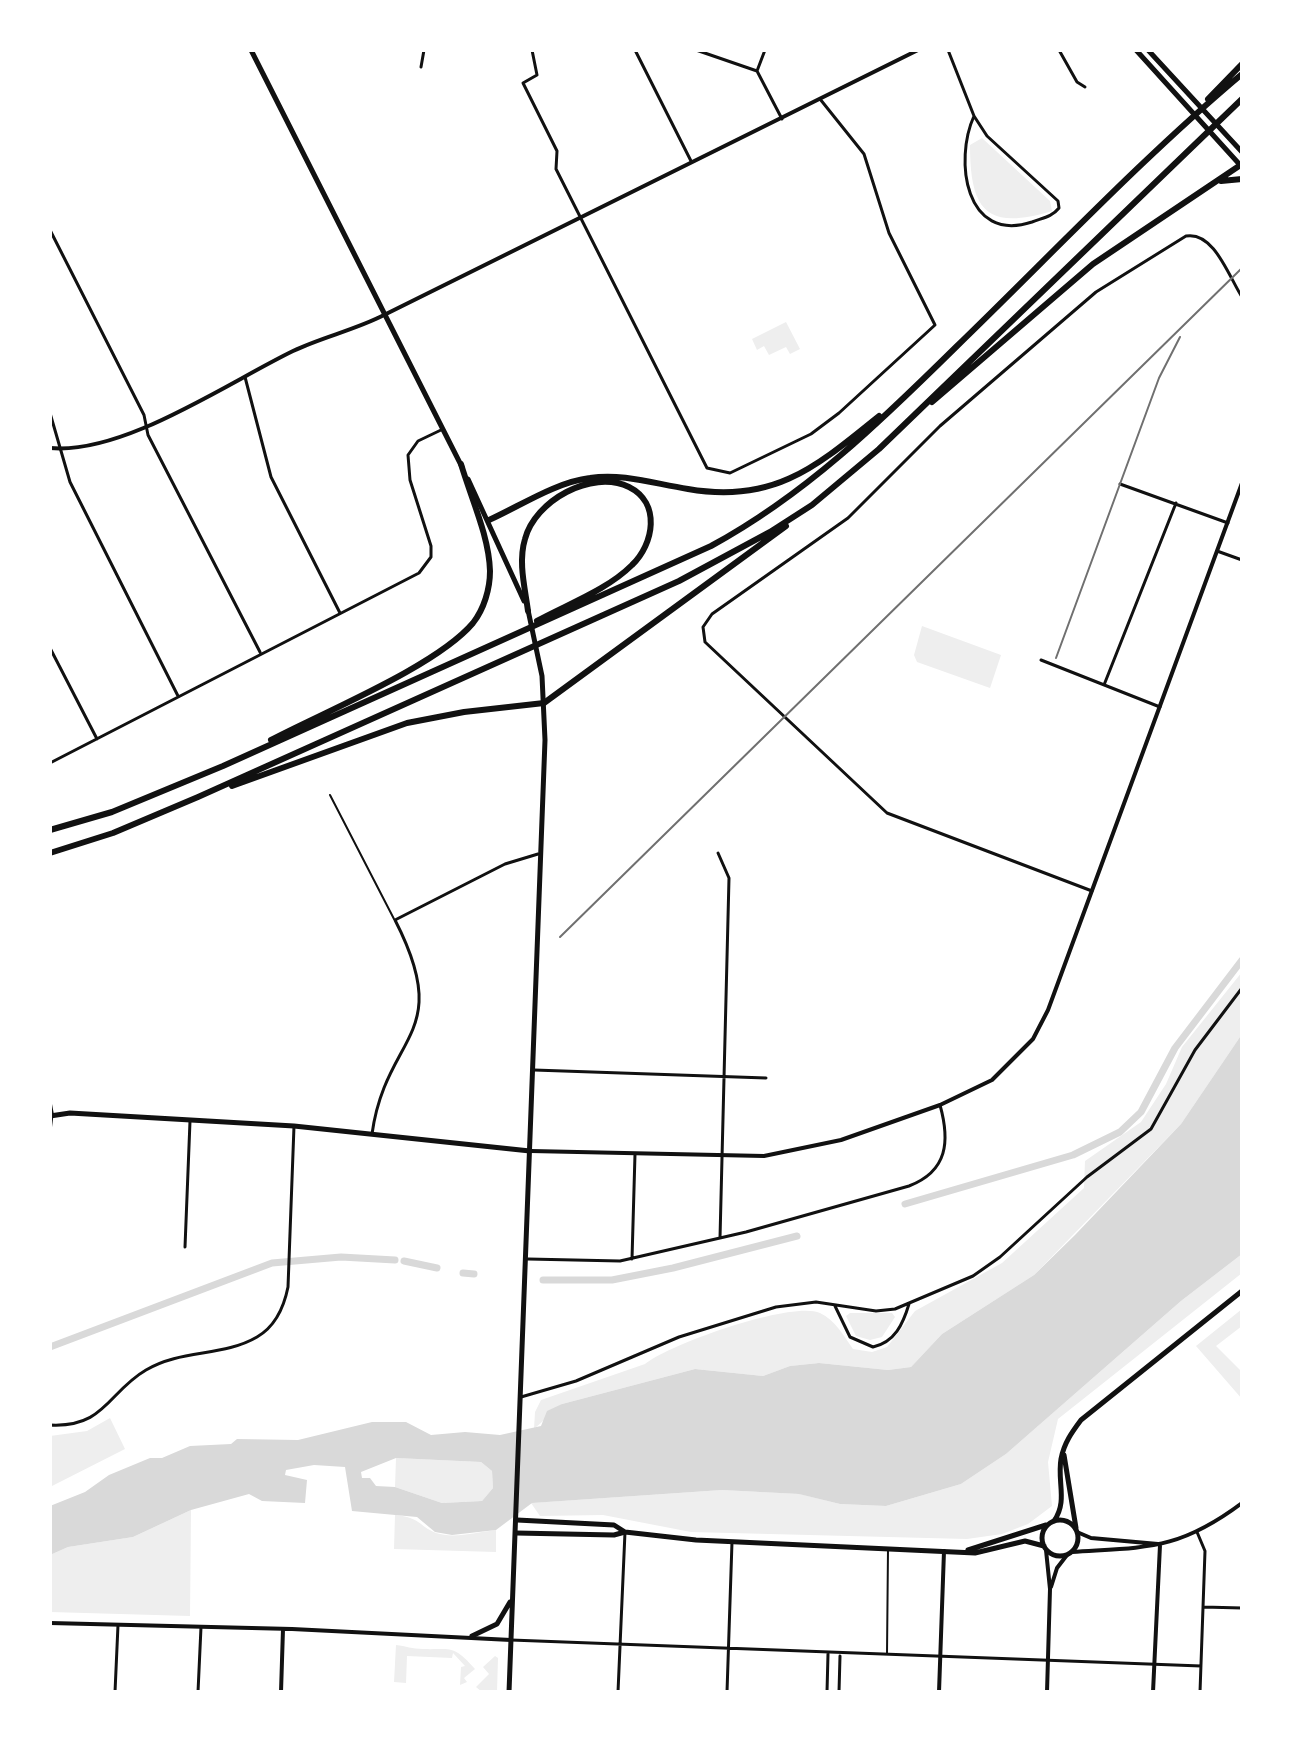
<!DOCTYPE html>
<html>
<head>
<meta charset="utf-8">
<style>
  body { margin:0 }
  #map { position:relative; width:1292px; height:1742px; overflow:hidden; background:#fff; font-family:"Libre Baskerville",serif }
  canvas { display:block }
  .frame { position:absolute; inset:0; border:52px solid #fff; pointer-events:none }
</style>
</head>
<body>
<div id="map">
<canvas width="1292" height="1742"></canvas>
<div class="frame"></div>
</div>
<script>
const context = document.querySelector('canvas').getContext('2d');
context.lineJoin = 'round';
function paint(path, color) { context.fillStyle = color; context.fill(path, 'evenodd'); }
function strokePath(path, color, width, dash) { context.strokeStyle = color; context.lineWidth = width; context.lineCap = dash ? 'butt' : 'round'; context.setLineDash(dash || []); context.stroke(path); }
paint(new Path2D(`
  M982 138 1050 201 1052 211C986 231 970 210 970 145Z
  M786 322 800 349 790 354 786 347 769 355 764 346 757 350 752 339Z
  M922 626 1001 655 990 688 917 662 914 655Z
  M1242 972V1034L1181 1124 1034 1275 942 1334 911 1367 888 1370 819 1363 790 1366 763 1376 695 1369 562 1404 534 1429 535 1412 541 1400 645 1364C669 1344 793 1300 820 1313 835 1320 844 1336 853 1349L872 1352 887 1347 915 1311 1002 1263 1084 1188 1085 1161 1141 1122 1166 1084 1182 1047Z
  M1242 1254V1273L1058 1419 1048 1462 1052 1506 1028 1524 1002 1534 967 1539 691 1532 603 1515 540 1516 531 1503 722 1490 800 1494 840 1504 886 1506 961 1484 1006 1454 1181 1301Z
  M1242 1309V1326L1216 1346 1242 1372V1399L1196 1346Z
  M850 1313H892L895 1317 882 1337 870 1340 856 1336 846 1316Z
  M110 1418 125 1449 50 1487V1436L87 1431Z
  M396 1458 481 1462 492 1471 493 1488 482 1501 442 1503 395 1487Z
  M191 1510 190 1616 50 1612V1555L68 1547 133 1537Z
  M395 1515C422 1518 417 1525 436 1533 454 1539 478 1532 496 1530V1552L394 1549Z
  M396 1645C406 1646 412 1649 423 1649 451 1650 453 1644 475 1669L464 1678 467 1682 460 1685 461 1667 465 1666 453 1653 452 1658 407 1656 406 1683 394 1682Z
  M495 1656 498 1658 497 1692H482L476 1687 489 1674 483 1667Z`), '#eee');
paint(new Path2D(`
  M1242 1034V1254L1181 1301 1006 1454 961 1484 886 1506 840 1504 799 1494 722 1490 532 1503 496 1530 452 1535 435 1532 417 1517 352 1511 345 1467 314 1465 286 1470 285 1475 307 1480 305 1503 262 1501 249 1494 191 1510 133 1537 68 1547 50 1555V1506L85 1492 109 1475 150 1458H162L190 1446 231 1444 237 1439 298 1440 372 1422H406L431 1435 465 1432 500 1435 541 1426 547 1411 562 1404 695 1369 763 1376 790 1366 819 1363 888 1370 911 1367 942 1334 1034 1275 1075 1235 1181 1124ZM396 1458 481 1462 492 1471 493 1488 482 1501 442 1503 395 1487 376 1486 370 1478H362L361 1472Z`), '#d9d9d9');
strokePath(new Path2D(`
  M905 1204 1073 1155 1120 1132 1141 1112 1175 1048 1242 960
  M404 1261 437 1268
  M463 1273 474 1274
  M543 1280H612L673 1268 797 1236
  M50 1347 272 1263 341 1257 395 1260`), '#d9d9d9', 7);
strokePath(new Path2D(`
  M330 795 394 919
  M887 1654 888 1549`), '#111', 2);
strokePath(new Path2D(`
  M532 50 537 75 523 83 557 151 556 169 707 468 730 473 811 434 839 413 935 325 889 233 864 154 820 99
  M635 50 691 161
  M696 50 757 71 782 119
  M948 50 974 116
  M1059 50 1077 82 1085 87
  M421 67 424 50
  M757 71 765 50
  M974 116 987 136 1058 201 1059 208C1052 217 1042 218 1032 222 965 244 954 160 974 116Z
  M50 230 144 415 148 435 260 652
  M245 377 271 477 340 613
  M50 413 70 482 178 696
  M1120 484 1228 523
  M1217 551 1242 560
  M50 648 97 739
  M1041 660 1160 707
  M1104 685 1176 503
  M50 763 419 573 431 557V546L410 480 408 455 418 441 441 430
  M718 853 729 878 720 1238
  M1092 891 887 813 705 642 703 627 712 614 848 518 940 426 1096 292 1186 236C1214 231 1229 277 1242 297
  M534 1070 766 1078
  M50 1131 52 1115
  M372 1134C386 1033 455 1037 395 920L505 864 538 854
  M185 1247 190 1121
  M528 1259 620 1261 746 1232 909 1186C948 1171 950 1141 940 1105
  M632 1259 635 1154
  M835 1306 850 1337 873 1347C895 1342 903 1324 909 1304
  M521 1397 576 1381 679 1337 776 1307 816 1302 876 1311 895 1309 973 1276 1000 1257 1087 1177 1151 1129 1195 1050 1242 988
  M50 1425C105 1428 108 1392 146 1370 181 1349 223 1357 257 1337 276 1326 284 1307 288 1287L294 1126
  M1197 1532 1205 1551 1200 1692
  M1203 1607 1242 1608
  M511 1640 1201 1666
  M115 1692 118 1625
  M198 1692 201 1627
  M618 1692 625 1532
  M727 1692 732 1542
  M827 1692 828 1654
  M839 1692 840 1656`), '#111', 3);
strokePath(new Path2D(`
  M50 448C123 455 227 383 293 351 322 337 355 330 384 315L918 50
  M50 1104 52 1115
  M531 1151 764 1156 841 1140 940 1105 992 1080 1033 1039 1048 1010 1242 483
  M1077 1532 1091 1538 1158 1544
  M1046 1550 1050 1589 1047 1692
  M1072 1552C1146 1547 1178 1551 1242 1503
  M1051 1587 1057 1568 1067 1555
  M50 1623 292 1629 511 1640
  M281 1692 283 1629
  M939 1692 944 1551
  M1153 1692 1160 1545`), '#111', 4);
strokePath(new Path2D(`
  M50 1116 70 1113 294 1126 530 1151
  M1064 1455 1076 1528
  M517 1520 614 1525 625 1532
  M1042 1538a18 18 0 1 1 36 0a18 18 0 1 1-36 0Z
  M1054 1521C1068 1501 1057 1482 1061 1459 1064 1443 1072 1432 1081 1420L1242 1291
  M516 1533 614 1535 625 1532 696 1540 975 1553 1025 1541 1044 1546
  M968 1550 1046 1525`), '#111', 5);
strokePath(new Path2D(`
  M251 50 462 467
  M468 479 524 601
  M472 1636 497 1624 510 1602
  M509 1692 545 740 542 676 528 610`), '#111', 5);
strokePath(new Path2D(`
  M1136 50 1241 166
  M1148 50 1242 152`), '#111', 5);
strokePath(new Path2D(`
  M1208 99 1242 64
  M1221 181 1242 179
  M932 402 1093 264 1242 164
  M489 520C520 506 556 482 590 478 623 473 655 484 688 489 774 504 816 467 879 416
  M528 611C525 588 518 562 525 539 535 501 591 469 629 487 661 503 654 544 632 565 607 590 568 604 537 621
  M271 740C324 712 437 666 473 623 484 609 490 589 490 571 489 536 471 498 461 464
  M232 786 407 723 464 712 544 703 786 526
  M50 830 112 812 223 766 711 546C805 495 880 422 956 347 1050 256 1141 159 1242 74
  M50 853 113 833 198 797 679 581 770 532 812 505 879 449 1242 99`), '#111', 6);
strokePath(new Path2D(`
  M1056 658 1159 378 1180 337
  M560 937 1242 268`), '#707070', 2);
</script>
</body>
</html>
